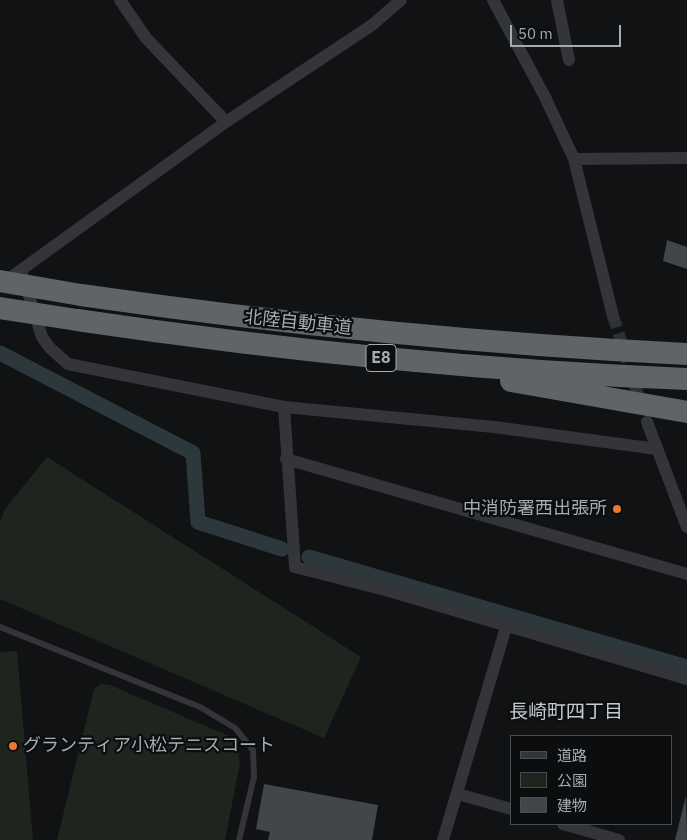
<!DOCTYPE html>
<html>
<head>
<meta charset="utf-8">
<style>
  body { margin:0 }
  #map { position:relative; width:687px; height:840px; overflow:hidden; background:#111213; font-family:"IBM Plex Sans","Noto Sans JP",sans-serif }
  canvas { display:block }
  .legend { position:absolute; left:510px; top:735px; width:162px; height:90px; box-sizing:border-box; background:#0c0d0e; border:1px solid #484d50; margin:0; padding:6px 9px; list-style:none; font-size:15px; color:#a3acb3 }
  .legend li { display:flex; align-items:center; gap:10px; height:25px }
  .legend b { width:25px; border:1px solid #484d50 }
  .scale { position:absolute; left:510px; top:25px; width:111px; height:22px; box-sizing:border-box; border:2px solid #a3acb3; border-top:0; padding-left:6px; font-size:15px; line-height:18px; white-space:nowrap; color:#a3acb3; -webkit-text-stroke:4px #0c0d0e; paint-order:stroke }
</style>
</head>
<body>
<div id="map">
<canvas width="687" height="840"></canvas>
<ul class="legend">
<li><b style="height:6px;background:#333538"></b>道路</li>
<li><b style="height:14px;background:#1f251e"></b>公園</li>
<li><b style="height:14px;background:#424549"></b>建物</li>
</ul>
<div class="scale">50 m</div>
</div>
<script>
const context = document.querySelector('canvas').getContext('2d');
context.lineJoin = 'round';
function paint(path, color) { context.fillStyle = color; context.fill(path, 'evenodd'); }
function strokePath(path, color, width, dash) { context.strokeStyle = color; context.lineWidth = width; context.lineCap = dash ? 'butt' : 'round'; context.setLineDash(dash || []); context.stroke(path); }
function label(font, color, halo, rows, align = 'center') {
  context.font = font + ' "IBM Plex Sans","Noto Sans JP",sans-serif'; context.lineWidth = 4.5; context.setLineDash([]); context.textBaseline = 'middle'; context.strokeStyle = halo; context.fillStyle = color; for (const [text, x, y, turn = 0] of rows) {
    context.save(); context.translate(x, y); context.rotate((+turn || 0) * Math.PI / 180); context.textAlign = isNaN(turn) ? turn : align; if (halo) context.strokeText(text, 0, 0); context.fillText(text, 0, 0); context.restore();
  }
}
paint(new Path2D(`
  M47 457 361 657 324 738 0 599V522L5 509Z
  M17 651 33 840H0V652Z
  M101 684 110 685 229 736 238 750 240 763 225 840H57L94 689Z`), '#1f251e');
strokePath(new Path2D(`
  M0 353 193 453 198 522 282 549
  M309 557 687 667`), '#2c383b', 15);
paint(new Path2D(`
  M667 240 687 247V269L663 261Z
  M264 784 378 805 372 840H268L270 832 256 829Z
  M686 796 687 840H675Z`), '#424549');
strokePath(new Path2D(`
  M613 316 642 407`), '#2e3133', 12, [12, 6]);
strokePath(new Path2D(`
  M0 627 200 707 235 728 253 750 254 777 239 840`), '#333538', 6);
strokePath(new Path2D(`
  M120 0 146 38 226 122
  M493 0 545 97 574 159 687 158
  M557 0 569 60
  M574 159 613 316
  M21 270 42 337 50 348 68 364 284 407 494 427 657 449
  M14 275 226 122 372 25 401 0
  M284 407 295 567 389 591 687 679
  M647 422 687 527
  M286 459 687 574
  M458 794 511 809
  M563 824 619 840
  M443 840 506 627`), '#333538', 12);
strokePath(new Path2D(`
  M81 295C282 324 484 344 687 354
  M77 320C280 350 483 371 687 379
  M511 381 687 412`), '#5f6468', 22);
strokePath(new Path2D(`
  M0 281 81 295
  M0 308 77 320`), '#5f6468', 22);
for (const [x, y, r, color] of [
  [617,509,5,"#e87a34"],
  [13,746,5,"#e87a34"]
]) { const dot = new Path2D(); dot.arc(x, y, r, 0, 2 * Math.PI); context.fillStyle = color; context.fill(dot); strokePath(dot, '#0c0d0e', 2); }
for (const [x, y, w] of [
  [381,358,30]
]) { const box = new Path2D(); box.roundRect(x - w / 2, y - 13.5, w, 27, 4); context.fillStyle = '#0c0d0e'; context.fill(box); strokePath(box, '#a3acb3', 1); }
label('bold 16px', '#a3acb3', null, [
  ["E8",381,358]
]);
label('18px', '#a3acb3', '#0c0d0e', [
  ["北陸自動車道",298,323,6]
]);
label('18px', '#a3acb3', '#0c0d0e', [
  ["中消防署西出張所",607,509],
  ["グランティア小松テニスコート",23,746,"left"]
], 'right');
label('19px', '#c4cacf', '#0c0d0e', [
  ["長崎町四丁目",566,713]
]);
</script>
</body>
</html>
